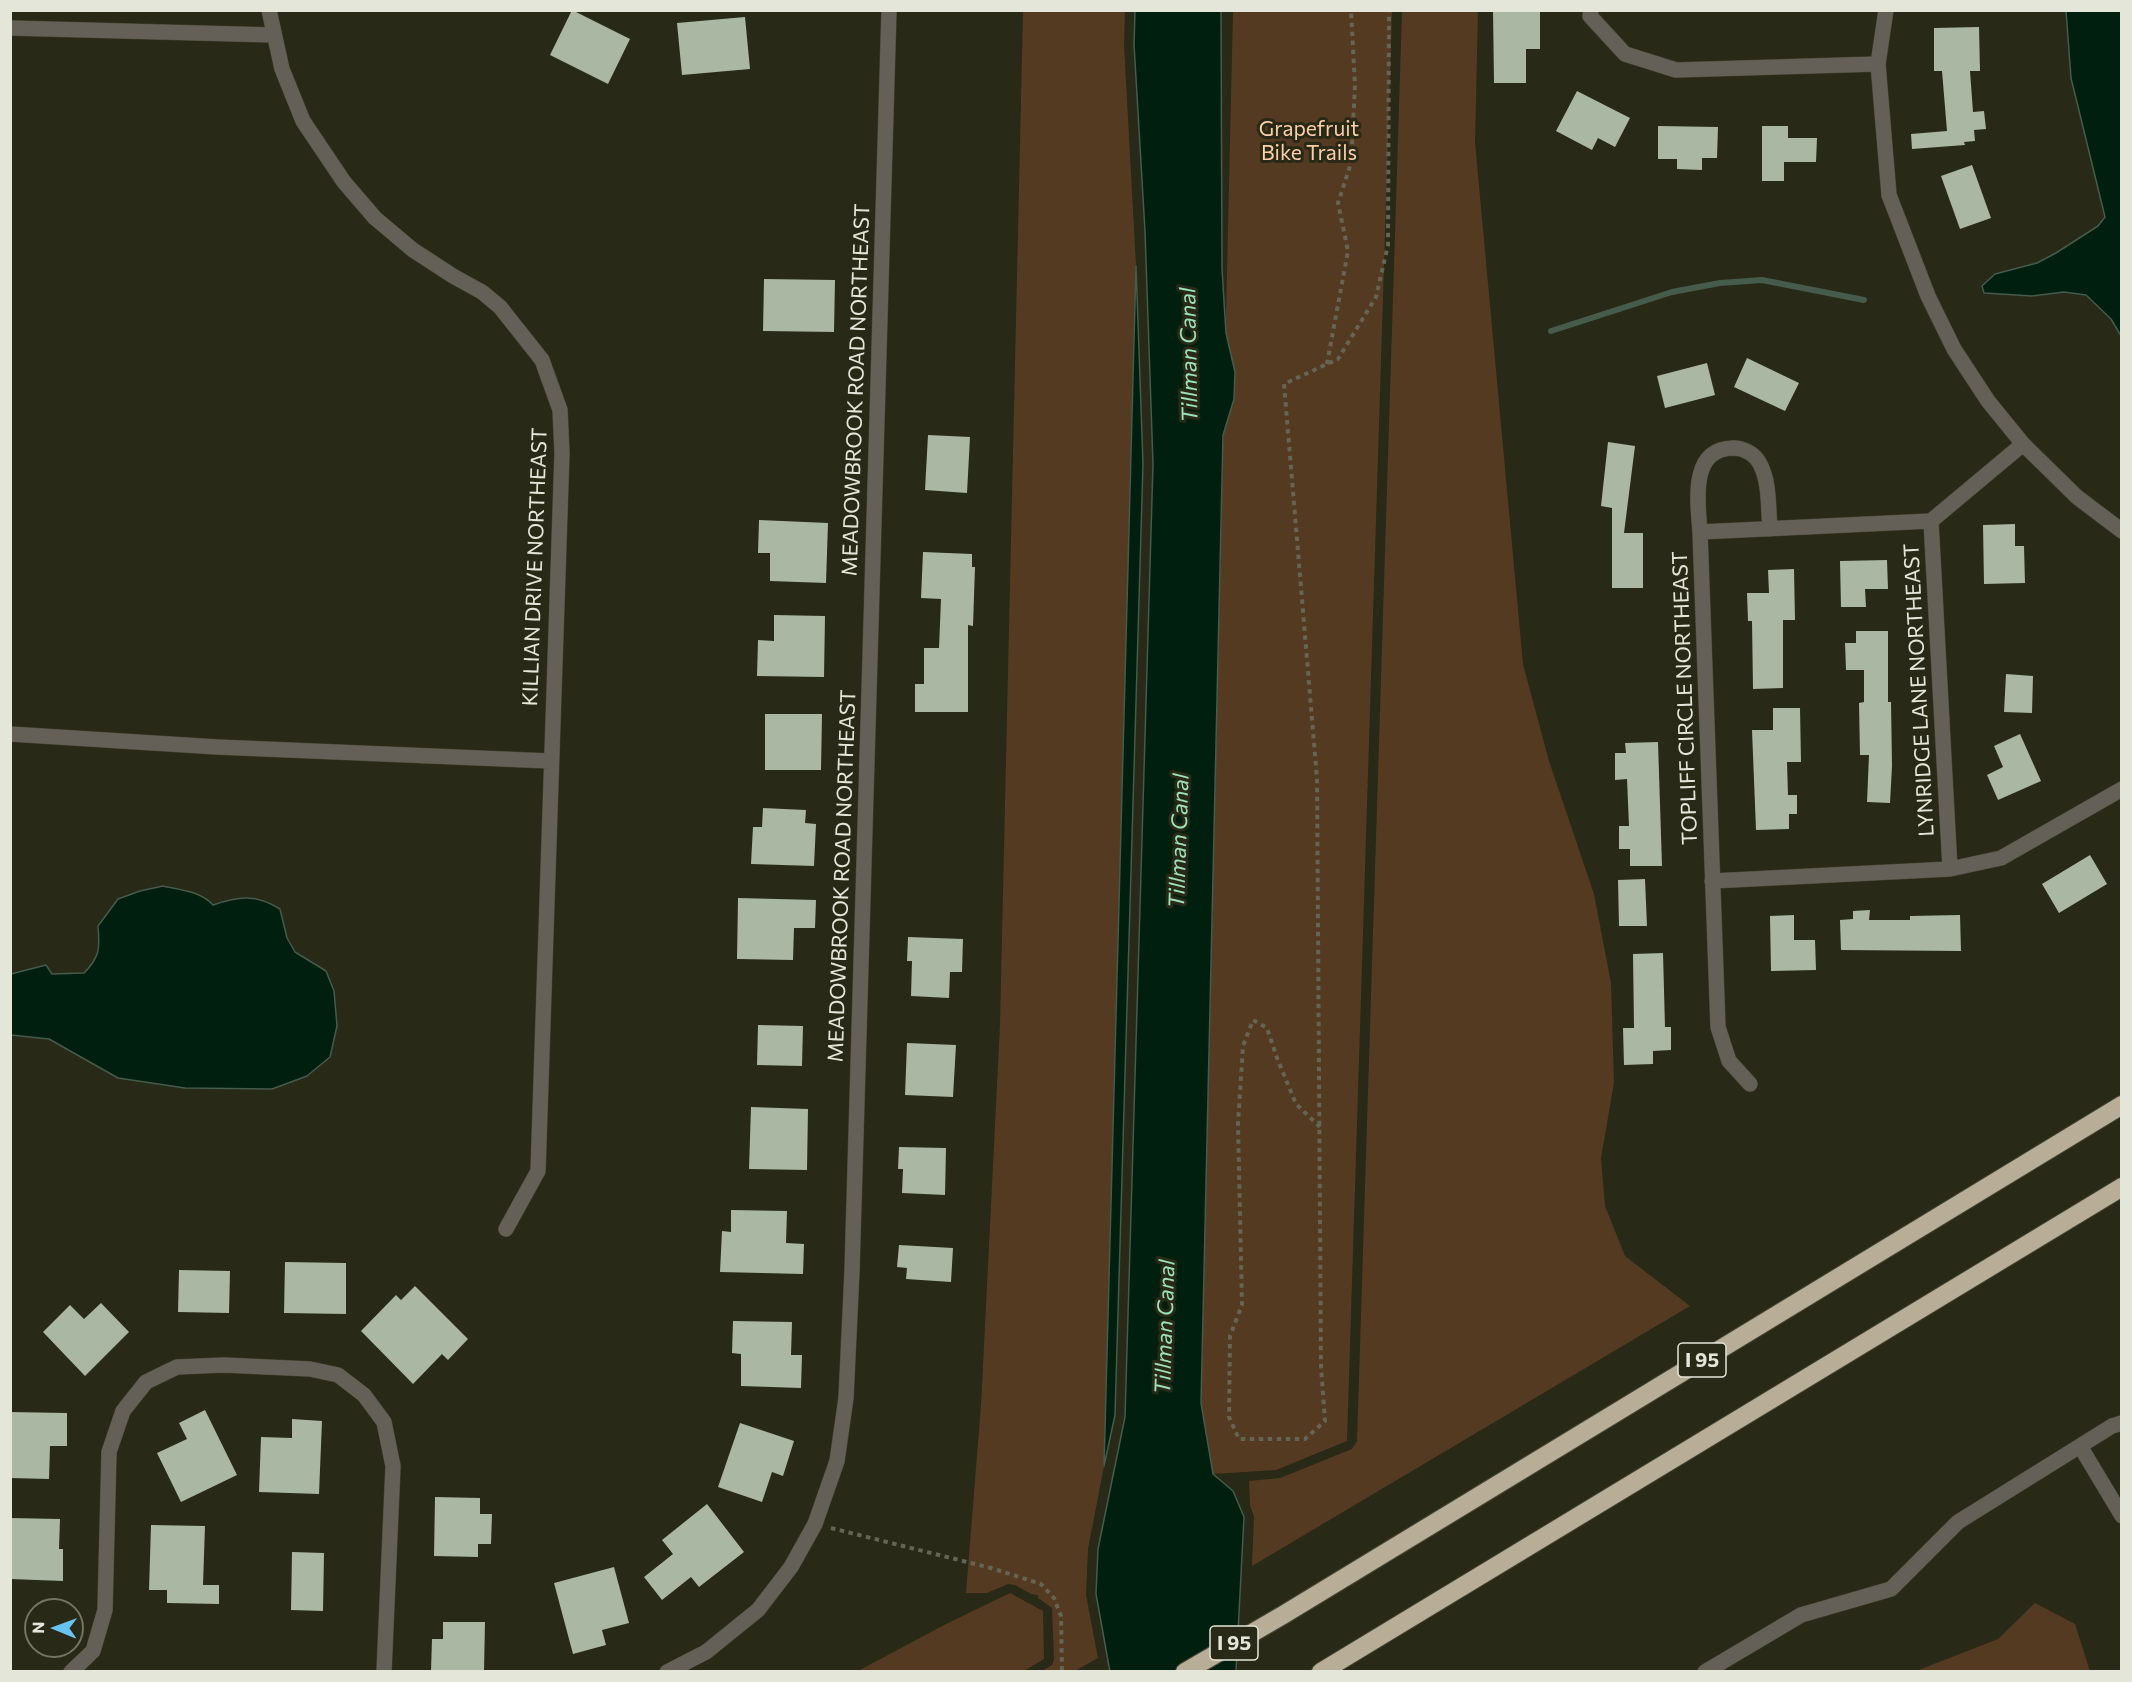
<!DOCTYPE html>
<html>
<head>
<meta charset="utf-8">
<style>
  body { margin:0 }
  #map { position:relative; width:2132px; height:1682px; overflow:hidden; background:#282916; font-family:Commissioner,sans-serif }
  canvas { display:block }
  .frame { position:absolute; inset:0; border:12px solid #e5e6da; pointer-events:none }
  .north { position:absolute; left:24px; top:1598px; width:60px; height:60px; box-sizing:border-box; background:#282916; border:2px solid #747564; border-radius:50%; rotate:271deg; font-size:16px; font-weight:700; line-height:24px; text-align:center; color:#e5e6da }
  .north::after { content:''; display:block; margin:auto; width:21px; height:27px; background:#67c4f0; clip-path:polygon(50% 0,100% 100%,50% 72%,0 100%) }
</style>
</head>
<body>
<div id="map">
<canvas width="2132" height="1682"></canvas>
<div class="frame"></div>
<div class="north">N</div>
</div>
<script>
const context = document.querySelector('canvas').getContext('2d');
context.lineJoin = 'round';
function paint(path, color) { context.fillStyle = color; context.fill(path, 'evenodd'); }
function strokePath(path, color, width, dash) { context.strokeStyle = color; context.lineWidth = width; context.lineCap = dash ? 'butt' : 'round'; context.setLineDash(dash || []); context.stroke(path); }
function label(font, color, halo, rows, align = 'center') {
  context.font = font + ' Commissioner,sans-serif'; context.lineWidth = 6; context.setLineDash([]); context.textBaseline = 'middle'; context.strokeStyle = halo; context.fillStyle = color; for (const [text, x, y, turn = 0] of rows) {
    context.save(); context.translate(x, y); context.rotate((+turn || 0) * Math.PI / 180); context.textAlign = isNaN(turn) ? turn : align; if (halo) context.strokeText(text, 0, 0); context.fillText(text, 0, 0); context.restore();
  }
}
paint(new Path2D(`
  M1023 11H1125L1124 44 1136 266 1104 1466 1088 1549 1086 1595 1098 1658 1075 1671H1042L1052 1665 1054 1659 1052 1608 1038 1598V1595L1031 1594 1015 1585 1008 1584 987 1593H966L981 1405 1000 1025Z
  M1233 11H1392L1347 1441 1276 1470 1213 1474 1201 1403Z
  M1402 11H1478L1475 142 1523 664 1549 761 1594 894 1611 983 1614 1083 1601 1158 1605 1206 1625 1256 1690 1306 1252 1566 1254 1517 1250 1505 1249 1481 1280 1478 1352 1449 1357 1441Z
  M1010 1593 1043 1611 1044 1659 1024 1671H858L946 1624Z
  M2035 1603 2075 1624 2090 1671H1916L1998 1639Z`), '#553a22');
const water = new Path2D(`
  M1135 11H1221L1222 269 1226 333 1235 372 1234 399 1223 435 1201 1403 1213 1474 1233 1491 1244 1517 1236 1671 1110 1672 1096 1594 1098 1549 1125 1417 1153 464 1145 231 1134 44Z
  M2066 11H2121V336L2111 319 2086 295 2064 292 2032 296 1984 293 1982 286 1995 274 2037 263 2056 253 2098 226 2105 217 2071 78Z
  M1136 266 1143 464 1115 1415 1104 1466Z
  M163 886C180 890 201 891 213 905 239 896 256 894 280 909L287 938 295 952 326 971 334 991 337 1026 330 1057 307 1076 272 1089 185 1088 118 1078 49 1039 11 1035V974L46 965 52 974 84 973C100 957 100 948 98 926L118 899 140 891Z`);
paint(water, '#001f0f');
strokePath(water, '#455b4c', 1.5);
strokePath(new Path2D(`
  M1551 331 1672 292 1720 283 1762 280 1864 300`), '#455b4c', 6);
paint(new Path2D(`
  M572 10 630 39 608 84 550 55Z
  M1493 10H1540V49H1526V83H1494Z
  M745 17 750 69 682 75 677 23Z
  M1979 27 1980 71H1970L1973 112 1984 111 1986 129 1974 130 1975 141 1964 142 1965 145 1912 149 1911 134 1947 131 1942 71H1934V28Z
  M1577 91 1630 118 1615 147 1598 138 1592 150 1556 131Z
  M1658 126 1718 127 1717 158H1702V170L1677 169V159H1658Z
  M1762 126H1788V138H1817L1816 162H1784V181H1762Z
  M1972 165 1991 218 1960 229 1941 176Z
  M764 279 835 280 834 332 763 331Z
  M1747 358 1799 383 1785 411 1734 387Z
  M1707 363 1715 395 1665 408 1657 376Z
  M928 435 970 437 967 493 925 490Z
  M1608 442 1635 446 1624 533H1643V588H1612V508L1601 506Z
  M759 520 828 523 826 583 770 581V553H758Z
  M2015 524V546H2024L2025 583 1984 584 1983 525Z
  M923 552 972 554V567H975L973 626 968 625V712H915V684H924V648H939L941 599 921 598Z
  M1887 560 1888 589H1865L1866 607H1841L1840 561Z
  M1794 569 1795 620H1783V688L1753 689 1752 621H1748L1747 593H1769L1768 570Z
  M774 615 825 616 824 677 757 676 758 640 774 641Z
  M1856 631H1888V702H1891L1892 766 1890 803 1867 802 1869 755H1860L1859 703 1864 702V670H1846L1845 643H1856Z
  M2006 674 2033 676 2032 713 2004 712Z
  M1773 708H1800L1801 762H1787L1788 795H1797V814H1789V829L1756 830 1752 730H1773Z
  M765 714H822L821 770H765Z
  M2020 734 2041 781 1998 800 1987 775 2003 767 1994 746Z
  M1658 742 1662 866H1630V849H1619V826H1629L1627 779 1615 780V753H1626L1625 743Z
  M763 808 806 810 805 823 816 824 814 866 751 864 753 827H762Z
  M2090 855 2107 884 2059 913 2042 884Z
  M1645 879 1647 926H1619L1618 880Z
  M738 898 816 900 815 928H794L793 960 737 959Z
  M1870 910 1869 920H1910V916L1960 915 1961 951 1841 950 1840 920 1853 919V911Z
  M1794 915V940H1815L1816 970 1771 971 1770 916Z
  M908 937 963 939 962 972H950L949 998 911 996 912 961H907Z
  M1663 953 1665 1027H1671V1050L1653 1051V1064L1624 1065 1623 1028H1634L1633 954Z
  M758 1025 803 1026 802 1066 757 1065Z
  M907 1043 956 1045 953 1097 905 1095Z
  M751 1107 808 1109 807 1170 749 1169Z
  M899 1147 946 1148 945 1195 902 1193 903 1169H898Z
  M731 1210 787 1211 786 1243 804 1244 803 1274 720 1272 722 1231 731 1232Z
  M899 1245 953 1248 951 1282 906 1279 907 1268 897 1267Z
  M285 1262 346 1263V1314L284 1313Z
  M179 1270 230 1271 229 1313 178 1312Z
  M415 1286 468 1339 448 1360 442 1354 413 1384 361 1331 396 1295 401 1300Z
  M101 1303 129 1332 85 1376 43 1332 70 1305 84 1319Z
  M733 1321 792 1322 791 1355H802L801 1388 741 1386V1354L732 1353Z
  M205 1410 237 1475 181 1502 157 1453 187 1439 179 1423Z
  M10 1412 67 1413V1446H50L49 1479 10 1478Z
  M292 1419 322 1421 319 1494 259 1492 261 1437 292 1438Z
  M740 1423 794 1441 783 1476 772 1472 762 1502 718 1487Z
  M435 1497 480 1498V1514H492L491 1544H478V1557L434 1556Z
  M707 1504 744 1552 699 1587 691 1577 662 1600 644 1577 673 1554 662 1540Z
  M10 1518 60 1519 59 1549H63V1581L10 1579Z
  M151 1525 205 1526 203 1585H219V1604L167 1603V1590H149Z
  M292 1552 324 1553 323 1611 291 1610Z
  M614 1567 629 1623 602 1630 606 1645 573 1654 554 1583Z
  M443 1622H485L484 1671H431L432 1639H443Z`), '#aab7a2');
const minor = new Path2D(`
  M269 10 282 69 303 121 344 182 375 218 413 250 453 276 482 292 500 307 542 360 560 410 562 453 538 1171 506 1229
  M1591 10 1590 16 1625 54 1676 70 1878 64
  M1886 10 1878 64 1889 195 1928 296 1954 349 1988 401 2023 444 2077 497 2122 531
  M10 28 273 35
  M1700 532C1698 503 1689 449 1733 448 1744 448 1755 454 1760 464 1770 483 1768 508 1770 529
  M10 734 217 747 550 761
  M1950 869 1931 521 2023 444
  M1712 881 1950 869 2001 858 2122 789
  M1750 1084 1729 1061 1718 1027 1700 532 1931 521
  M2080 1446 2122 1516
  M71 1672 93 1651 105 1610 109 1452 123 1411 146 1382 177 1367 224 1365 310 1369 338 1375 364 1395 384 1422 393 1466 384 1672
  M667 1672 706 1652 758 1610 791 1567 815 1524 837 1461 846 1398 852 1271 889 10
  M1705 1672 1801 1615 1891 1589 1958 1522 2112 1426 2122 1423`);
const highway = new Path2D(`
  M1185 1672 1283 1615 2122 1105
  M1321 1672 2122 1187`);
strokePath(minor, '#464735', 16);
strokePath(highway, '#464735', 20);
strokePath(new Path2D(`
  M1327 364 1348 251 1338 203 1351 163 1355 86 1351 10
  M1320 1127 1296 1104 1277 1058 1267 1028 1253 1020 1243 1046 1238 1124 1242 1305 1230 1336 1229 1417 1239 1439H1305L1325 1421 1321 1367 1317 779 1284 384 1338 359 1376 297 1388 245 1389 10
  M831 1528 991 1568 1041 1584 1054 1598 1061 1616 1062 1672`), '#646554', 4, [4.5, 4.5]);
strokePath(minor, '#646057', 15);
strokePath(highway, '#b8ae98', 18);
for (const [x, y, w] of [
  [1702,1360,48],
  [1234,1643,48]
]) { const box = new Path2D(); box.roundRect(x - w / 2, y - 17, w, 34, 4.5); context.fillStyle = '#282916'; context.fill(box); strokePath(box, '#e5e6da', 1.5); }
label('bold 20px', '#e5e6da', null, [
  ["I 95",1702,1360],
  ["I 95",1234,1643]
]);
label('21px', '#fdcfa8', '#282916', [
  ["Grapefruit",1309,129],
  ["Bike Trails",1309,153]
]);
label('21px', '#e5e6da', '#282916', [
  ["MEADOWBROOK ROAD NORTHEAST",856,390,-88],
  ["KILLIAN DRIVE NORTHEAST",535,567,-88],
  ["LYNRIDGE LANE NORTHEAST",1919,690,-93],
  ["TOPLIFF CIRCLE NORTHEAST",1685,698,-92],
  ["MEADOWBROOK ROAD NORTHEAST",842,876,-88]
]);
label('italic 22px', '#9ce2b9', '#282916', [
  ["Tillman Canal",1189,355,-91],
  ["Tillman Canal",1179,841,-88],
  ["Tillman Canal",1165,1327,-88]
]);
</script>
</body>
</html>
